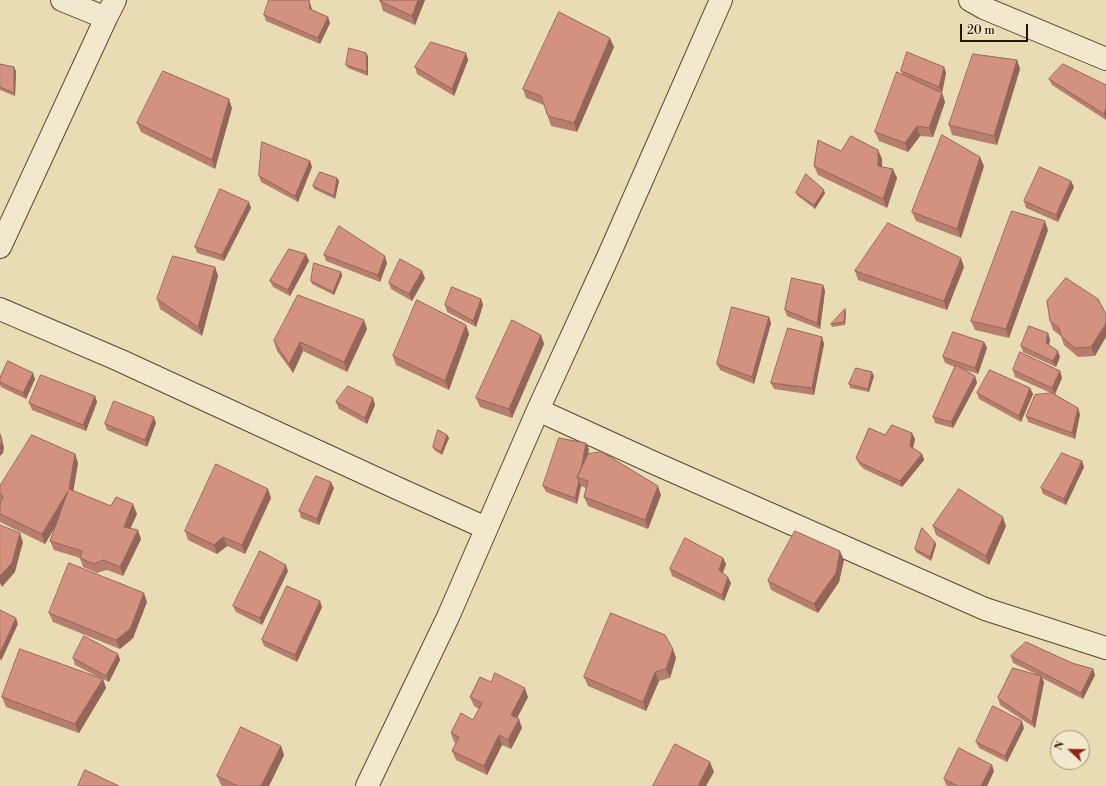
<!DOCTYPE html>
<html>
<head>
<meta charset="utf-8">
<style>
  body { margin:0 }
  #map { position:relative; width:1106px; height:786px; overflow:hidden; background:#e9dbb4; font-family:"Libre Bodoni",serif }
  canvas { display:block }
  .north { position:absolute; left:1050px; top:730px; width:40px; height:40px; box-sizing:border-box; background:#f1e8ce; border:1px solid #a0937e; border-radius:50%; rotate:292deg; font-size:11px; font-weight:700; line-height:16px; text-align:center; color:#261405 }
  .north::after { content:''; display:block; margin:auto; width:14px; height:18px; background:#8f2418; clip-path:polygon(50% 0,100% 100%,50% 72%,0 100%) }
  .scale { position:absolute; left:960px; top:24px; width:68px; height:18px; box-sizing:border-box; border:2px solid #261405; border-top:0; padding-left:5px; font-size:12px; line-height:14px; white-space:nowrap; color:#261405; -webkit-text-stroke:3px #f1e8ce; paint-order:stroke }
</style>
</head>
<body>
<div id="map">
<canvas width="1106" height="786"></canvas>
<div class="north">N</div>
<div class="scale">20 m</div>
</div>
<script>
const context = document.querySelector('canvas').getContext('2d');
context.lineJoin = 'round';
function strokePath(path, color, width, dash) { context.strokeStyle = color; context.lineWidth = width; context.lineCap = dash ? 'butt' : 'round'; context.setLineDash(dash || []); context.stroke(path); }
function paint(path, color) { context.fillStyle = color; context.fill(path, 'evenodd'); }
const minor = new Path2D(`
  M62 0 106 18 115 0
  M970 0 984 8 1106 59
  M0 247 106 18
  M0 309 119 360 399 489 486 528
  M538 410 652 462 985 609 1106 648
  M367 786 448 617 538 410 608 257 721 0`);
strokePath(minor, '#574631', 24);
strokePath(minor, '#f1e8ce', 22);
paint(new Path2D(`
  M309 0 312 10 328 17 330 23 320 44 266 21 264 15Z
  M425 0 415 25 383 11 380 1Z
  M614 47 577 132 551 126 544 105 526 98 523 89Z
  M466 53 468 60 454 96 417 74 415 67Z
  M368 56V76L348 68 346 65Z
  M1017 60 1020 69 997 145 952 135 949 125Z
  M0 64 16 71 15 96 0 90Z
  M944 67 946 73 942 92 945 102 933 137 920 136 908 152 879 141 875 132 902 74 901 71Z
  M1049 79 1106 85V120L1052 85Z
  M232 108 215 169 141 132 137 123Z
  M878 150 882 159V167L897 178 887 208 818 175 814 166 841 151Z
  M310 161 312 167 298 202 261 182 259 176Z
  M984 166 961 238 916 221 912 212Z
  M337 178 339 181 335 199 314 189 313 186Z
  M1071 181 1074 187 1058 222 1026 208 1024 201Z
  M796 193H825L815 209 798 196Z
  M251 208 224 261 197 253 195 247Z
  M1048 230 1009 338 975 330 971 321Z
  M306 254 309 261 290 296 273 287 270 281Z
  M324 255 387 263 380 282 326 261Z
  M215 267 218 276 202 336 160 309 157 299Z
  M964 267 947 310 858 280 855 271Z
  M341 272 342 276 334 295 312 284 311 281Z
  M425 278 412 301 391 289 389 283Z
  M823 285 825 291 820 329 787 316 785 310Z
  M481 299 483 305 476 327 447 312 445 305Z
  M1098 299 1095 356 1078 357 1064 345 1061 336 1053 330 1050 321Z
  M846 312 845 325 832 327 831 324Z
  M769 317 771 323 754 384 720 370 717 364Z
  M466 325 469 334 449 390 396 365 393 356Z
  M367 329 347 372 303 351 293 373 277 351 274 341Z
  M1048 333 1050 340 1049 345 1060 357 1056 367 1023 352 1021 346Z
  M541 335 544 344 512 418 480 407 476 398Z
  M822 337 824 344 814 395 774 389 771 383Z
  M984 342 987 348 978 374 962 369 975 376 977 383 953 428 935 423 933 417 955 367 945 363 943 357Z
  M1013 370 1060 371 1062 378 1055 394 1080 414 1075 439 1028 422 1026 416 1051 393 1015 377Z
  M874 376 869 392 850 388 849 384Z
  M0 378 35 379 26 399 1 387 0 385Z
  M1030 388 1033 394 1021 422 979 399 977 393Z
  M95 396 97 402 86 431 32 410 29 403Z
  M373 398 375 405 367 424 339 409 336 402Z
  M156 423 147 447 107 430 105 424Z
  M447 435 449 438 442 455 434 450 433 447Z
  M885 435 915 439 913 448 922 454 924 460 902 487 864 469 859 464 856 458Z
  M589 449 587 456 661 495 648 529 588 506 584 497 586 488 581 486 577 504 546 492 543 486Z
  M75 454 78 463 73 491 111 506 137 514 130 529 141 539 123 576 107 570 97 573 83 567 80 558 54 550 50 541 55 527 45 544 0 522V504L1 502 0 501V486Z
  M1082 461 1084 467 1066 505 1043 494 1041 488Z
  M334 488 319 525 301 518 299 511Z
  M271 498 245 554 227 546 217 554 188 540 185 531Z
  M933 526H1006L989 565 936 535Z
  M935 542 936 545 931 561 916 552 915 549Z
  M723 558 726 564 723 573 731 583 724 601 672 576 670 569Z
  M844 560 839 582 818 613 771 590 768 581Z
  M288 571 262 625 236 612 233 606Z
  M147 602 133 638 120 649 53 622 49 613Z
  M322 607 297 662 264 646 262 640Z
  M673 649 676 658 670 678 659 681 646 711 588 686 584 677Z
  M118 654 120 660 109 682 103 679 106 688 79 733 6 707 2 697 102 679 75 665 73 658Z
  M1011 656 1072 663 1093 669 1095 675 1083 699 1042 678 1044 682 1035 728 1000 705 998 698 1036 674 1013 663Z
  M491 682 528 697 517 718 522 728 511 749 502 745 487 775 456 760 452 751 456 743 454 742 451 733 473 720 479 709 474 706 470 697Z
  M1024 728 1007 762 979 748 976 742Z
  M281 746 284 755 269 786H223L221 785 217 776Z
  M994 771 987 786H948L946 785 944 779Z`), '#b57e6e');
paint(new Path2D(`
  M309 0 311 6 313 15 310 9Z
  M418 0H425L415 25 412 16Z
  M328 17 330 23 320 44 318 38Z
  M610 38 614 47 577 132 574 123Z
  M366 53 368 56V76L367 72Z
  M466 53 468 60 454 96 452 89Z
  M1017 60 1020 69 997 145 994 136Z
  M14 67 16 71 15 96 14 93Z
  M944 67 946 73 942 93 939 87Z
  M942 93 945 102 933 137 929 128Z
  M229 99 232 108 215 169 212 160Z
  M1106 108V120L1104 114Z
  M917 126 920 136 908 152 905 143Z
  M878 150 882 159V175L878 166Z
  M980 157 984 166 961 238 957 229Z
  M310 161 312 167 298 202 295 196Z
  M893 169 897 178 887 208 883 199Z
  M337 178 339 181 335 199 334 196Z
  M1071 181 1074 187 1058 222 1056 215Z
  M824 190 825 193 815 209 814 205Z
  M249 202 251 208 224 261 222 255Z
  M1045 221 1048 230 1009 338 1006 329Z
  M306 254 309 261 290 296 288 290Z
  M385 256 387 263 380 282 378 275Z
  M961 258 964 267 947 310 944 301Z
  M215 267 218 276 202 336 198 327Z
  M422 271 425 278 412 301 409 294Z
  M341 272 342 276 334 295 333 292Z
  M823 285 825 291 820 329 817 323Z
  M481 299 483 305 476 327 473 321Z
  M845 309 846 312 845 325 844 322Z
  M769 317 771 323 754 384 752 377Z
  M364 320 367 329 347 372 344 362Z
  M1106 323V337L1095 356 1091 347Z
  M466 325 469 334 449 390 445 381Z
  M1048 333 1050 340 1048 350 1046 343Z
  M541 335 544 344 512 418 509 409Z
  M822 337 824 344 814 395 812 388Z
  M300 342 303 351 293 373 289 364Z
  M984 342 987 348 978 374 975 368Z
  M1058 351 1060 357 1056 367 1053 361Z
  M1060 371 1062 378 1055 394 1052 388Z
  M872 372 874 376 869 392 868 389Z
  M33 373 35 379 26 399 23 393Z
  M975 376 977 383 953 428 951 422Z
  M1030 388 1033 394 1021 422 1019 416Z
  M95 396 97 402 86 431 83 425Z
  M373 398 375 405 367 424 365 418Z
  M1078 408 1080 414 1075 439 1072 433Z
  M154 417 156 423 147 447 145 440Z
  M912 433 915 439 912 452 910 446Z
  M447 435 449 438 442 455 441 452Z
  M1 437 3 443 4 448 3 453 0 456V447Z
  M586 443 589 449 583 479 579 478Z
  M75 454 78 463 72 499 69 489Z
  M922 454 924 460 902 487 900 481Z
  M1082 461 1084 467 1066 505 1064 499Z
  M579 481 581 486 577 504 575 498Z
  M331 482 334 488 319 525 317 519Z
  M658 486 661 495 648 529 645 520Z
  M268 489 271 498 245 554 242 545Z
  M68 491 71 500 45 544 42 534Z
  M133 504 137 514 127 536 124 527Z
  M1003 517 1006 526 989 565 986 556Z
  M138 530 141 539 123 576 120 567Z
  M20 533 23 542 15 572 2 587 0 583V576Z
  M223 537 227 546 217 554 214 545Z
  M935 542 936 545 931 561 930 557Z
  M840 551 844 560 839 582 818 613 814 604Z
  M723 558 726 564 721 576 719 570Z
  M286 565 288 571 262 625 260 618Z
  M728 577 731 583 724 601 722 595Z
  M144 593 147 602 133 638 120 649 116 640Z
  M320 601 322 607 297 662 295 655Z
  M16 618 18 624 1 661 0 658V653Z
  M673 649 676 658 670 678 666 669Z
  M118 654 120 660 109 682 106 676Z
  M1093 669 1095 675 1083 699 1081 693Z
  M655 672 659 681 646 711 643 702Z
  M1041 676 1044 682 1035 728 1032 722Z
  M103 679 106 688 79 733 75 724Z
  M525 688 528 697 514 724 511 715Z
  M519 719 522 728 511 749 508 740Z
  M1022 721 1024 728 1007 762 1005 756Z
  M499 735 502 745 487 775 484 766Z
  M281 746 284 755 269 786H261Z
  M710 762 714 772 706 786H698Z
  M992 765 994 771 987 786H981Z`), '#94665a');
const building = new Path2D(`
  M269 0H309L310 9 328 17 318 38 264 15Z
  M380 0H418L412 16 380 1Z
  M559 12 610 38 574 123 548 116 541 96 523 89Z
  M431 42 466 53 452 89 415 67Z
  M349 48 366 53 367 72 346 65Z
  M907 52 944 67 939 87 901 71Z
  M973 54 1017 60 994 136 949 125Z
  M0 64 14 67V93L0 87Z
  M1063 64 1106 85V108L1104 114 1049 79Z
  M163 71 229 99 212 160 137 123Z
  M897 72 942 93 929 128 917 126 905 143 875 132Z
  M942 135 980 157 957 229 912 212Z
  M851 136 878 150V166L893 169 883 199 814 166 818 140 841 151Z
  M262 142 310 161 295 196 259 176Z
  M1040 167 1071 181 1056 215 1024 201Z
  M320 172 337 178 334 196 313 186Z
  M806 174 824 190 814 205 796 193Z
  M220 189 249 202 222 255 195 247Z
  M1012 211 1045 221 1006 329 971 321Z
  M888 223 961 258 944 301 855 271Z
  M339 226 385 256 378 275 324 255Z
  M289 249 306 254 288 290 270 281Z
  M173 256 215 267 198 327 157 299Z
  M400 259 422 271 409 294 389 283Z
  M314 263 341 272 333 292 311 281Z
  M792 278 823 285 817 323 785 310Z
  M1066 278 1098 299 1106 314V323L1091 347 1075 348 1061 336 1059 328 1050 321 1047 301Z
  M452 287 481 299 473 321 445 305Z
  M298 295 364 320 344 362 300 342 289 364 274 341Z
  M417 300 466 325 445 381 393 356Z
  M732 307 769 317 752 377 717 364Z
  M845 309 844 322 831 324Z
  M512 320 541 335 509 409 476 398Z
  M1029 326 1048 333 1046 343 1058 351 1053 361 1021 346Z
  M788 328 822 337 812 388 771 383Z
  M953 332 984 342 975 368 943 357Z
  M1020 352 1060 371 1052 388 1013 370Z
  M8 361 33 373 23 393 0 382V378Z
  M956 365 975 376 951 422 933 417Z
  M856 368 872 372 868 389 849 384Z
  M990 370 1030 388 1019 416 977 393Z
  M41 375 95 396 83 425 29 403Z
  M348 386 373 398 365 418 336 402Z
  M1052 393 1078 408 1072 433 1026 416 1035 395Z
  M114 401 154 417 145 440 105 424Z
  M892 425 912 433 910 446 922 454 900 481 861 463 856 458 869 428 885 435Z
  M438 430 447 435 441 452 433 447Z
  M0 434 1 437 2 442 0 447Z
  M32 435 75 454 69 489 111 506 116 497 133 504 124 527 138 530 120 567 103 560 94 564 80 558 82 551 50 541 68 491 42 534 0 514V504L3 496 0 494V486Z
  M559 438 586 443 581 469 577 477 579 481 575 498 543 486Z
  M602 452 658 486 645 520 584 497 588 481 577 477 588 454Z
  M1062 453 1082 461 1064 499 1041 488Z
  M216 464 268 489 242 545 223 537 214 545 185 531Z
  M316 476 331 482 317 519 299 511Z
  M959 489 1003 517 986 556 933 526Z
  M0 525 20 533 12 563 0 576Z
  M922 528 935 542 930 557 915 549Z
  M795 531 840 551 836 573 814 604 768 581Z
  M685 538 723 558 719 570 728 577 722 595 670 569Z
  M260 551 286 565 260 618 233 606Z
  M69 563 144 593 130 629 116 640 49 613Z
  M287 586 320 601 295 655 262 640Z
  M0 610 16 618 0 653Z
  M611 613 665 635 673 649 666 669 655 672 643 702 584 677Z
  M84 636 118 654 106 676 73 658Z
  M1026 642 1072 663 1093 669 1081 693 1011 656Z
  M20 649 103 679 75 724 2 697Z
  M1013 668 1041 676 1032 722 998 698Z
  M495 673 525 688 511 715 519 719 508 740 499 735 484 766 452 751 459 737 451 733 461 713 473 720 482 703 470 697 480 677 491 682Z
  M993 706 1022 721 1005 756 976 742Z
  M241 727 281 746 261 786H238L217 776Z
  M675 744 710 762 698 786H653Z
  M959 748 992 765 981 786H958L944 779Z
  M85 770 119 786H78Z`);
paint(building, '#d39280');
strokePath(building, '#94665a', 1);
</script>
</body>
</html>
